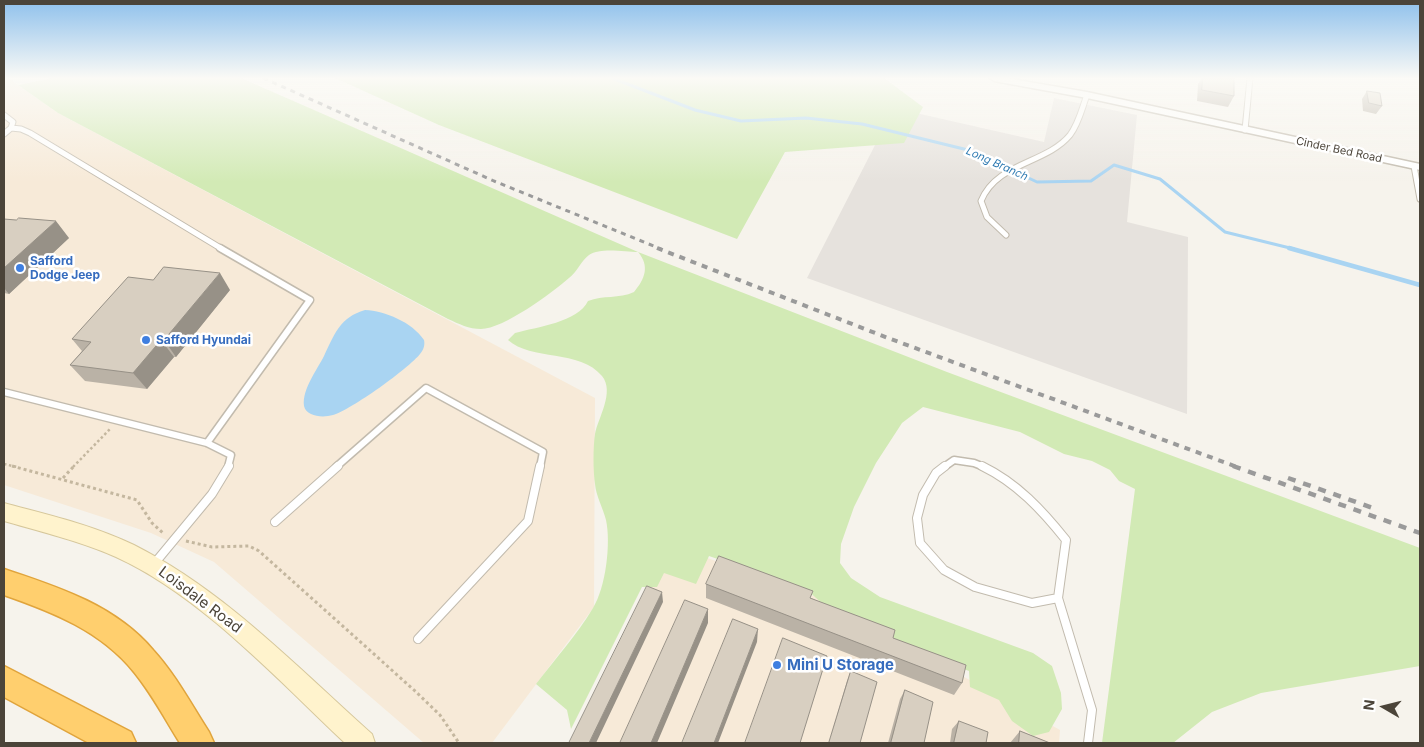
<!DOCTYPE html>
<html>
<head>
<meta charset="utf-8">
<style>
  body { margin:0 }
  #map { position:relative; width:1424px; height:747px; overflow:hidden; background:#f6f3ec; font-family:Inter,sans-serif }
  canvas { display:block }
  .frame { position:absolute; inset:0; border:5px solid #4b4439; pointer-events:none }
  .north { position:absolute; left:1359px; top:682px; width:50px; height:50px; -webkit-text-stroke:4px #fff; paint-order:stroke; rotate:278deg; font-size:14px; font-weight:700; line-height:20px; text-align:center; color:#4b4439 }
  .north::after { content:''; display:block; margin:auto; width:18px; height:22px; background:#4b4439; clip-path:polygon(50% 0,100% 100%,50% 72%,0 100%) }
</style>
</head>
<body>
<div id="map">
<canvas width="1424" height="747"></canvas>
<div class="frame"></div>
<div class="north">N</div>
</div>
<script>
const context = document.querySelector('canvas').getContext('2d');
context.lineJoin = 'round';
function paint(path, color) { context.fillStyle = color; context.fill(path, 'evenodd'); }
function strokePath(path, color, width, dash) { context.strokeStyle = color; context.lineWidth = width; context.lineCap = dash ? 'butt' : 'round'; context.setLineDash(dash || []); context.stroke(path); }
function label(font, color, halo, rows, align = 'center') {
  context.font = font + ' Inter,sans-serif'; context.lineWidth = 5; context.setLineDash([]); context.textBaseline = 'middle'; context.strokeStyle = halo; context.fillStyle = color; for (const [text, x, y, turn = 0] of rows) {
    context.save(); context.translate(x, y); context.rotate((+turn || 0) * Math.PI / 180); context.textAlign = isNaN(turn) ? turn : align; if (halo) context.strokeText(text, 0, 0); context.fillText(text, 0, 0); context.restore();
  }
}
paint(new Path2D(`
  M4 78H8L58 113 595 398 594 607 492 743H424L214 562 151 533 4 485Z
  M671 545 825 600 1060 730 1059 743H572Z`), '#f7ead8');
paint(new Path2D(`
  M1054 98 1137 115 1127 222 1188 237 1187 414 807 278 894 108 1044 142Z`), '#e6e2dd');
paint(new Path2D(`
  M53 78H241L638 252 947 372 1420 548V666L1261 693 1212 712 1173 743H1102L1135 489 1119 481 1110 470 1092 461 1064 454 1020 432 923 407 902 423 876 463 854 507 841 544 840 563 851 578 880 597 1033 653 1052 666 1061 693 1062 709 1049 732 1033 736 1012 721 999 700 970 687 969 671 900 646 889 632 824 605 807 590 709 556 696 584 664 573 657 587H642L571 729 567 710 536 684C555 659 577 635 593 608 606 587 611 543 606 520 603 508 596 496 595 484 593 471 593 447 595 434 598 418 615 392 602 376 580 349 531 361 508 340L515 333C537 327 578 322 588 301 603 295 619 299 634 292 645 279 650 266 638 252 625 252 601 247 589 255 581 261 577 272 569 278 552 293 503 329 481 329 469 329 459 324 448 319L58 113 18 85Z
  M335 78H884L923 107 904 143 785 152 737 239 439 125Z`), '#d2eab5');
paint(new Path2D(`
  M365 310C385 311 412 322 424 340 425 345 424 349 420 354 409 368 351 410 333 415 326 417 317 417 311 414 307 412 305 410 304 406 302 389 317 370 324 356 334 335 340 317 365 310Z`), '#a9d4f2');
strokePath(new Path2D(`
  M612 78 695 110 741 121 806 118 862 124 972 151 1037 182 1091 181 1114 165 1160 179 1225 232 1294 249`), '#a9d4f2', 3);
strokePath(new Path2D(`
  M1289 248 1420 285`), '#a9d4f2', 4.5);
const serviceFar2 = new Path2D(`
  M4 115 13 122 11 128
  M1245 130 1250 78
  M4 134 11 128 21 129 30 133 222 249
  M1414 166 1420 199
  M1006 235 987 217 981 201C997 162 1046 164 1070 135 1079 123 1082 108 1087 95`);
const serviceFar1 = new Path2D(`
  M4 392 207 443 231 455 228 467
  M207 443 310 300 220 248
  M336 467 426 388 543 452 540 467
  M944 467 954 460 974 463 984 467`);
const service = new Path2D(`
  M945 466 936 473 923 495 917 518 920 543 944 570 975 587 1032 603 1058 598
  M982 466C1017 483 1042 510 1066 540L1058 598
  M275 522 338 466
  M154 564 212 494 229 466
  M1058 598 1092 710 1088 743
  M418 639 528 521 540 466`);
const minor = new Path2D(`
  M990 78H1006L1087 92 1420 164V170L1087 98 994 81Z`);
const secondary = new Path2D(`
  M4 503C48 515 93 525 134 545 225 591 297 667 372 734L375 743H345C278 680 200 595 116 557 80 541 42 532 4 521Z`);
const motorway = new Path2D(`
  M4 569C58 587 115 605 153 650 175 674 191 704 209 732L214 743H180C165 719 152 694 134 672 101 631 53 612 4 595Z
  M4 666 131 732 136 743H89L4 697Z`);
strokePath(serviceFar2, '#c2bbae', 7);
strokePath(serviceFar1, '#c2bbae', 9);
strokePath(service, '#c2bbae', 10);
strokePath(minor, '#c2bbae', 3);
strokePath(secondary, '#d6c79b', 2);
strokePath(motorway, '#e0a43c', 3);
strokePath(new Path2D(`
  M4 464 17 467
  M73 467 111 428`), '#c4b79f', 2.5, [2.5, 2.5]);
strokePath(new Path2D(`
  M12 466 137 500 152 523 164 534
  M63 478 74 466
  M186 541 212 547 249 546 259 551 414 690 440 715 459 743`), '#c4b79f', 3, [3, 3]);
strokePath(serviceFar2, '#fff', 5);
strokePath(serviceFar1, '#fff', 6);
strokePath(service, '#fff', 8);
paint(minor, '#fff');
paint(secondary, '#fff3cd');
paint(motorway, '#ffcf6e');
strokePath(new Path2D(`
  M263 78 494 181 661 249`), '#9a9a9a', 3, [5, 5]);
strokePath(new Path2D(`
  M657 248 888 338 1237 467`), '#9a9a9a', 4, [6, 6]);
strokePath(new Path2D(`
  M1233 466 1420 533
  M1288 478 1373 508`), '#9a9a9a', 4.5, [8, 8]);
paint(new Path2D(`
  M1202 78H1234V96L1228 107 1197 101 1198 84Z
  M1367 91 1382 106 1376 114 1363 111 1362 99Z
  M4 219 69 238 9 294 4 293Z
  M230 290 176 357H174L147 389 85 381 70 365 82 351 72 339Z
  M706 584 811 598 893 638 962 683 954 695 706 598Z
  M851 671 860 743H829L847 681Z
  M905 690 924 743H888L900 699Z
  M959 721 986 743H950L952 729Z
  M1020 731 1050 743H1010Z`), '#bab2a6');
paint(new Path2D(`
  M56 221 69 238 9 294 4 288V268Z
  M220 273 230 290 176 357 164 340Z
  M161 340 174 357 147 389 133 373Z
  M662 592 663 602 596 743H589Z
  M708 609V623L657 743H651Z
  M758 629 757 642 718 743H714Z`), '#979187');
const building = new Path2D(`
  M1203 78H1234V96L1202 90Z
  M1367 91 1380 93 1382 106 1369 103Z
  M19 218 56 221 4 268V219L16 220Z
  M164 267 220 273 164 340H161L133 373 70 365 91 342 72 339 128 277 153 280Z
  M719 556 813 591 810 598 895 630 893 638 966 665 962 683 706 584Z
  M647 586 662 592 589 743H569Z
  M685 600 708 609 651 743H620Z
  M733 619 758 629 714 743H682Z
  M783 638 827 656 800 743H745Z
  M851 671 877 682 860 743H829Z
  M905 690 933 702 924 743H891Z
  M959 721 988 732 986 743H954Z
  M1020 731 1050 743H1019Z`);
paint(building, '#d8cfc1');
strokePath(building, '#979187', 1);
const sky = context.createLinearGradient(0, 0, 0, 182);
sky.addColorStop(0, '#8fc1ec');
sky.addColorStop(0.43, '#fbfaf6');
sky.addColorStop(1, '#fbfaf600');
context.fillStyle = sky;
context.fillRect(0, 0, 1424, 182);
for (const [x, y, r, color] of [
  [20,268,5,"#3f7fe0"],
  [146,340,5,"#3f7fe0"],
  [777,665,5,"#3f7fe0"]
]) { const dot = new Path2D(); dot.arc(x, y, r, 0, 2 * Math.PI); context.fillStyle = color; context.fill(dot); strokePath(dot, '#fff', 2); }
label('11px', '#4b4439', '#fff', [
  ["Cinder Bed Road",1339,150,12]
]);
label('italic 11px', '#2e7ab2', '#fff', [
  ["Long Branch",997,164,24]
]);
label('bold 12px', '#366cbe', '#fff', [
  ["Safford",30,261],
  ["Dodge Jeep",30,275],
  ["Safford Hyundai",156,340]
], 'left');
label('15px', '#4b4439', '#fff', [
  ["Loisdale Road",200,600,37]
]);
label('bold 15px', '#366cbe', '#fff', [
  ["Mini U Storage",787,665]
], 'left');
</script>
</body>
</html>
